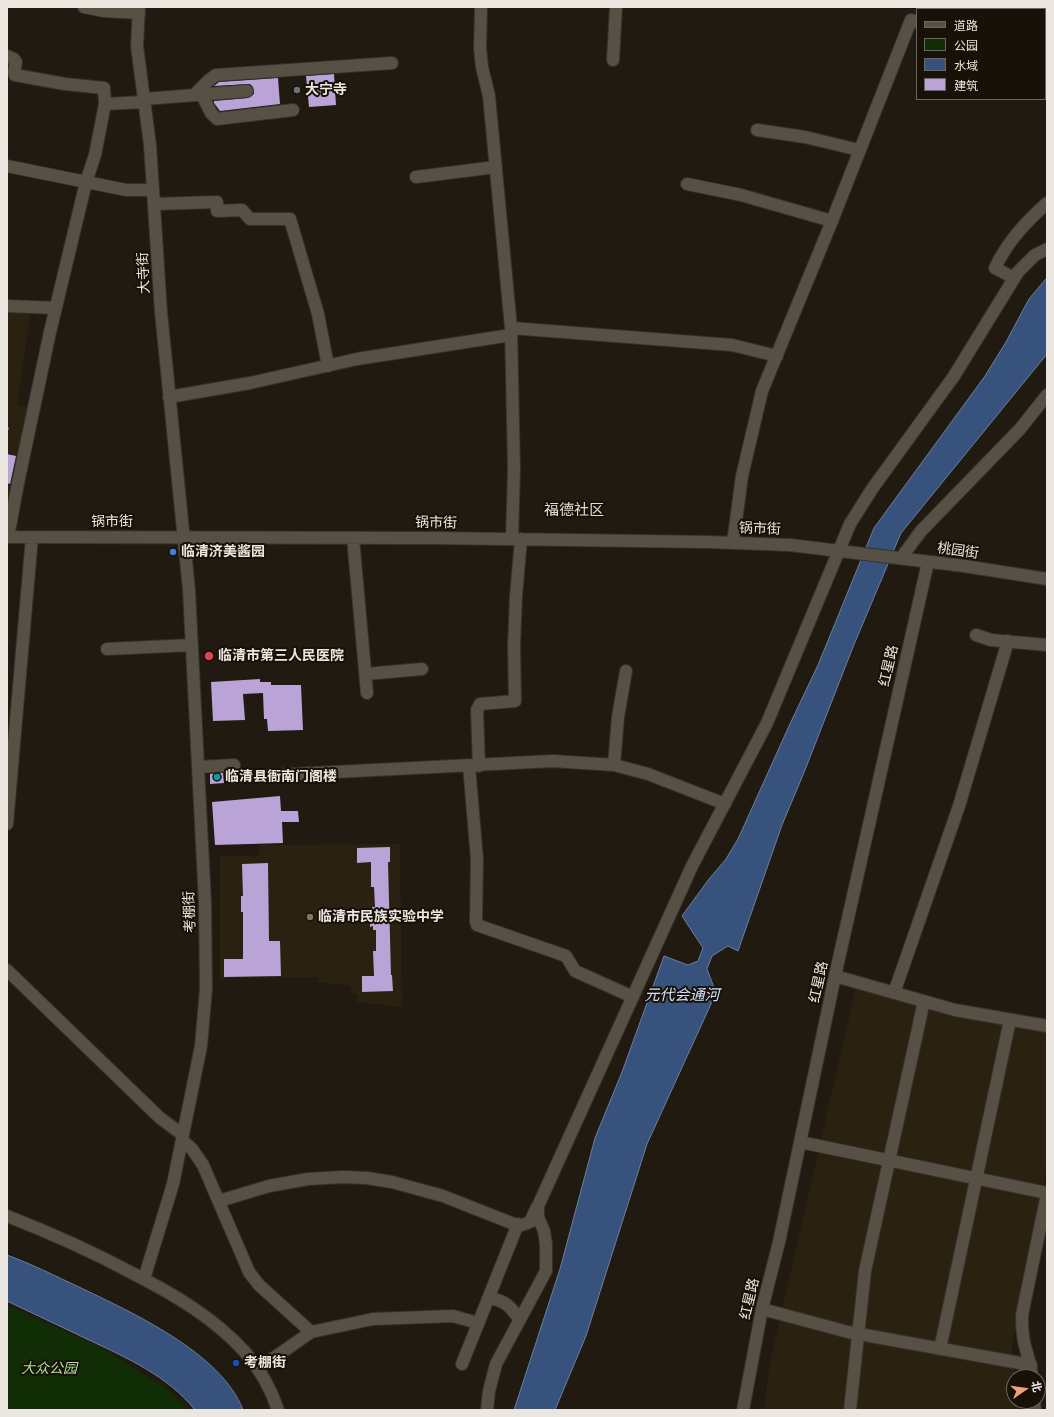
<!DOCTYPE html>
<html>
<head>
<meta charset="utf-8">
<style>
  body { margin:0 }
  #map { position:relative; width:1054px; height:1417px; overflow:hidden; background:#201a10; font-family:"IBM Plex Serif","Noto Sans SC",serif }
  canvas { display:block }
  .frame { position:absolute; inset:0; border:8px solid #ebe7e0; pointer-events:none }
  .legend { position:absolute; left:916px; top:8px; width:130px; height:92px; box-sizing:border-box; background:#171107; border:1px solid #6c675e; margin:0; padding:5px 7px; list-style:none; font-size:12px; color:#ebe7e0 }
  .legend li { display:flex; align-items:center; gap:8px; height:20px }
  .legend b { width:20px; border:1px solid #6c675e }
  .north { position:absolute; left:1006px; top:1369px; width:40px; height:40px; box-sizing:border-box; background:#171107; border:1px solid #6c675e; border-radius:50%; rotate:77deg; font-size:11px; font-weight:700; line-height:16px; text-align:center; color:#ebe7e0 }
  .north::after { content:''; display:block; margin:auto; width:14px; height:18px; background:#f2a17e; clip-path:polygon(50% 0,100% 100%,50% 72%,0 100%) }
</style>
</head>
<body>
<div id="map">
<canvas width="1054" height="1417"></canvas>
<div class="frame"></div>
<ul class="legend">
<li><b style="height:5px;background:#575044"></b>道路</li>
<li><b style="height:11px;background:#112d05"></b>公园</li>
<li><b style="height:11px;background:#37537d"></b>水域</li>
<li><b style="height:11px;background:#b9a3d7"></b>建筑</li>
</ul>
<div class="north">北</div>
</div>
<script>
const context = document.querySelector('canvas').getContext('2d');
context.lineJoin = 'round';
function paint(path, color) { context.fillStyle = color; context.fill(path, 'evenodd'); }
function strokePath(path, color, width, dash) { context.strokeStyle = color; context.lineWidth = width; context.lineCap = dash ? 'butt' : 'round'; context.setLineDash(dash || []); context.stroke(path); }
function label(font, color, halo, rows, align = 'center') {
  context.font = font + ' "IBM Plex Serif","Noto Sans SC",serif'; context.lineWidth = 4; context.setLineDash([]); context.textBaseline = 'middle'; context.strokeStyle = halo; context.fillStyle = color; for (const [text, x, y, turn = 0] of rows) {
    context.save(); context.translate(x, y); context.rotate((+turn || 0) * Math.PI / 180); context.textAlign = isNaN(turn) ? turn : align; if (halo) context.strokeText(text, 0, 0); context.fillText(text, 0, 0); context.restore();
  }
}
paint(new Path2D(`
  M7 309 31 311 17 405 28 407 7 515Z
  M400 844 402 1007 357 1002 358 994 350 993 351 986 319 982V977L220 978V856H259V845Z
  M856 988 1047 1030V1168L1012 1345 1015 1377H1014V1401H1018L1019 1410H764L770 1361Z`), '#2a2111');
paint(new Path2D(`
  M7 1305 104 1349 170 1391 187 1410H7Z`), '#112d05');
const water = new Path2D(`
  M1047 278V354L901 533 853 647 805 770 782 825 738 951 728 946 712 956 707 969 716 993 647 1144 586 1336 555 1410H514L560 1269 595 1138 622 1072 664 956 688 965 698 961 703 948 682 916 709 879 726 859 738 839 789 726 818 665 874 528 985 376 1006 342 1029 299Z
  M7 1255C32 1264 55 1276 79 1287 131 1312 222 1353 243 1410H195C168 1376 127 1358 89 1340 62 1327 34 1314 7 1301Z`);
paint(water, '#37537d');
strokePath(water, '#6d7f9b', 1);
paint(new Path2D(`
  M334 74 336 105 309 107 306 76Z
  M278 78 280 104 220 111 214 103V101L248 98 254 94 253 87 250 84 214 86 219 82Z
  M7 454 16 456 10 484 7 483Z
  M260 679V682H271V685H301L303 730 268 731 267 719H264L263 693 243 694 245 720 213 721 211 682Z
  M223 773 224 783 210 784V774Z
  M280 796 281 811H298L299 822H282L283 843 215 845 212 802Z
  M390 847V862H388L391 975H392L393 991 362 992V976H374L373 951H376V930H373V926L370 927V911H372V907H375L374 887H371V862L357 863V848Z
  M268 863 269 941H280L281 976 224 977V959H243V912H241V896H243L242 864Z`), '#b9a3d7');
const minor = new Path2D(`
  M84 7 104 11 139 13
  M139 7 137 46 150 145 161 312 189 590 205 903 206 989 201 1046 173 1184 144 1279
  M481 7 480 48 482 67 489 96 511 328 514 469 512 539
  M7 56 14 59 16 62 14 72 15 75 65 84 104 88 105 104 144 102
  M613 60 616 7
  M1045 64 1047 65
  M194 95 209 80 216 75 392 63
  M202 95 211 113 217 119 293 110
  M144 99 247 91
  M757 130 805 137 859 150
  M7 166 126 190H153
  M416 177 496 167
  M687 184 741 195 832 221
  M154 204 217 202V211L242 210 250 219H290L318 314 328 366
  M1014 278 995 268C1007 242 1026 222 1047 203
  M7 306 56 308
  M511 328 732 345 777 356
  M169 397 250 383 357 359 511 335
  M7 537 435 538 708 542 790 545 964 566 1047 579
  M8 537 18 483 50 332 86 182 95 155 105 104
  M353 538 367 693
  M733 543 742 476 762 391 832 221 911 20 917 22
  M901 558 921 531 1020 429 1047 395
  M976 635 991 640 1047 645
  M107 649 192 645
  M366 674 422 669
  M614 765 618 717 626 671
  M469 766 477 859 476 921 477 925 566 956 575 971 633 997
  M479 766 477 710 480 704 515 701 514 646 516 596 521 539
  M198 767 234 765 235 777 553 761 614 765 648 774 725 804
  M7 824 32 537
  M7 970 160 1118 183 1135
  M835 976 955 1010 1047 1026
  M894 993 959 806 1008 641
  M182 1140 192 1149 203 1165 249 1272 259 1285 311 1332
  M800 1142 1047 1193
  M219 1201 269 1186 308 1179 343 1177 367 1178 392 1182 443 1196 514 1224 522 1225 530 1222 537 1207
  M7 1216C51 1233 93 1252 134 1274 175 1295 214 1318 245 1352 260 1369 271 1389 278 1410
  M489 1298C506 1301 510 1306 520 1320
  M762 1309 848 1332 1031 1365
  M940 1349 1010 1020
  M462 1364 518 1224
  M258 1369 311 1332 373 1319 453 1316 478 1323
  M1032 1377C1031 1365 1028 1357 1025 1346 1022 1336 1022 1325 1022 1315L1047 1194
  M1034 1401 1035 1410
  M487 1410 489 1391 496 1364 546 1271V1244L544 1231 538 1217V1206L692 866 767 723 850 524 872 489 954 376 1018 272 1035 255 1047 249
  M743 1410 762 1309 779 1242 835 976 928 562
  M850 1410 865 1271 924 1001`);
strokePath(minor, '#36322e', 14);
strokePath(new Path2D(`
  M7 429 10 428`), '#8c877e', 2, [2, 2]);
strokePath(minor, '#575044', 12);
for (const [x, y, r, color] of [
  [297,90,4,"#6b7280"],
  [173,552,4,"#3f7fe0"],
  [209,656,5,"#e0444e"],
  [217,777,4,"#0f9aa8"],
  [310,917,4,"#8d6e63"],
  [236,1363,4,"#1a4fb4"]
]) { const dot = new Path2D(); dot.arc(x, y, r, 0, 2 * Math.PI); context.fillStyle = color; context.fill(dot); strokePath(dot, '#171107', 1.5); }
label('bold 14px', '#ebe7e0', '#171107', [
  ["大宁寺",305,90],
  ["临清济美酱园",181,552],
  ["临清市第三人民医院",218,656],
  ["临清县衙南门阁楼",225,777],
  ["临清市民族实验中学",318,917],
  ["考棚街",244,1363]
], 'left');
label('14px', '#ebe7e0', '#171107', [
  ["大寺街",144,273,-93],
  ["锅市街",112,522],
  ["锅市街",436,523,1],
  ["锅市街",760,529,2],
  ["桃园街",958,551,8],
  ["红星路",889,666,-77],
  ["考棚街",190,912,-92],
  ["红星路",819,982,-78],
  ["红星路",750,1299,-77]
]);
label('italic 14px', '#acdf9a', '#171107', [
  ["大众公园",49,1369]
]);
label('15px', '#e4dbcd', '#171107', [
  ["福德社区",574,511]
]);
label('italic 15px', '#cee0fc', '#171107', [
  ["元代会通河",682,996]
]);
</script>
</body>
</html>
